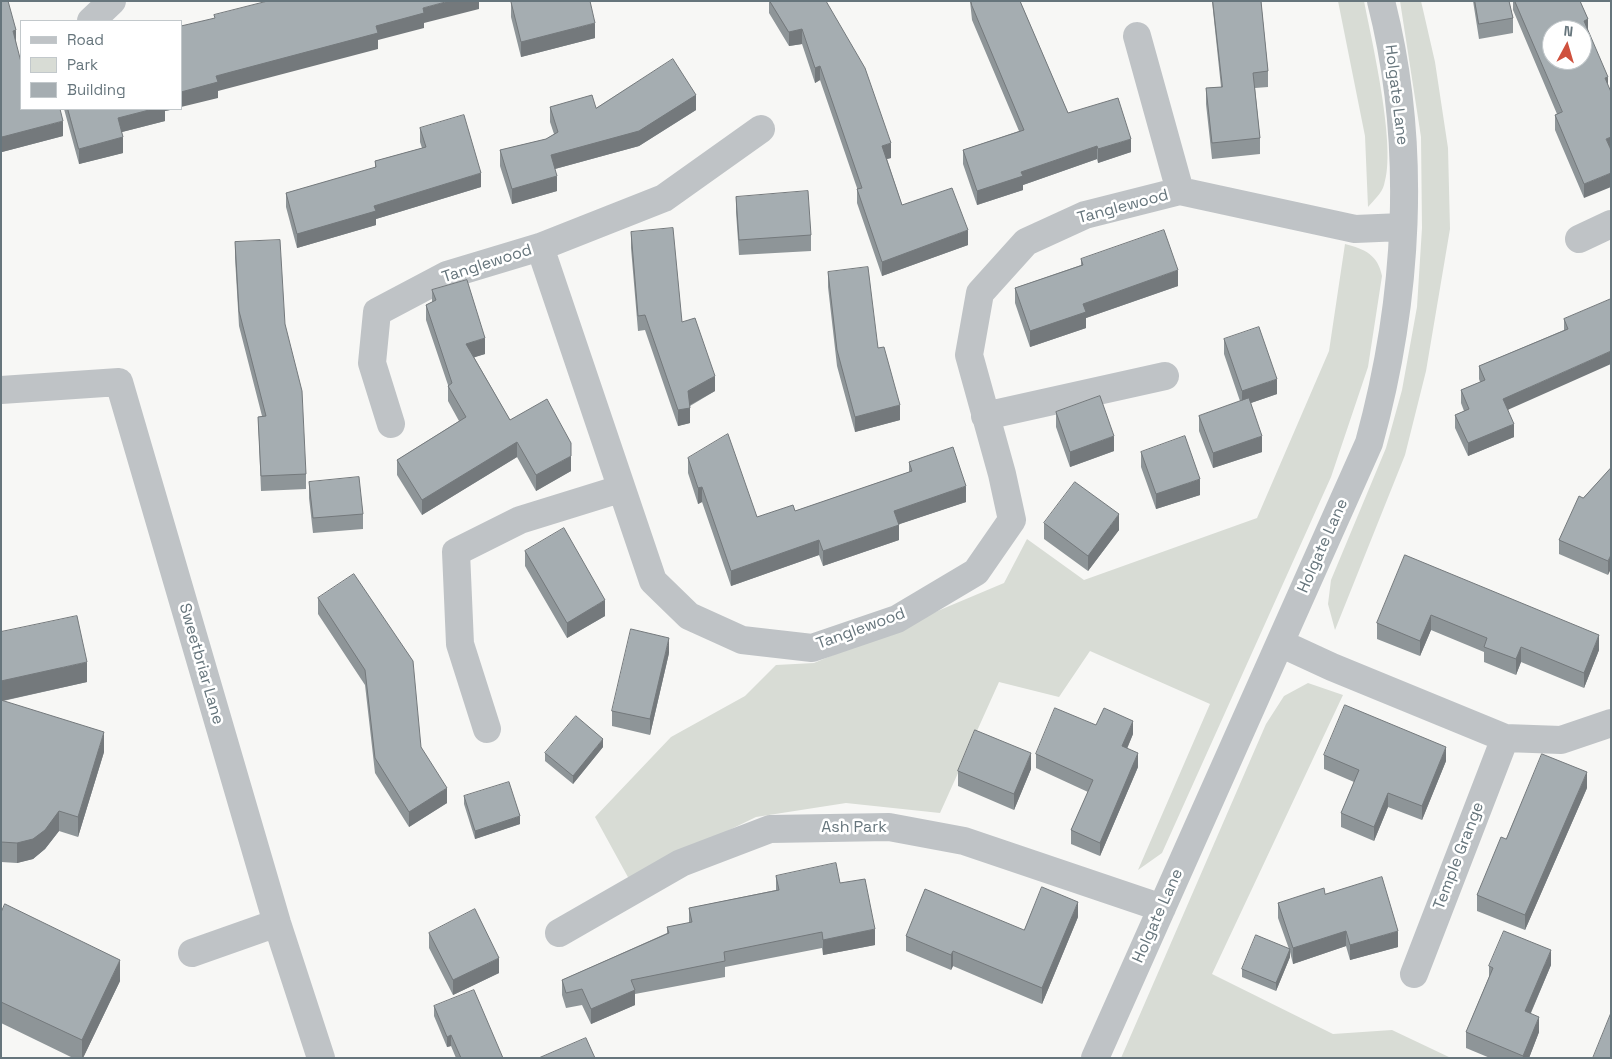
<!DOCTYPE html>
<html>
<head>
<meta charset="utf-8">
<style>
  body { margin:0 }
  #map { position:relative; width:1612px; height:1059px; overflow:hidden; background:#f7f7f5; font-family:"Space Grotesk",sans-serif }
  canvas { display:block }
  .frame { position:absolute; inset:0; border:2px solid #66757c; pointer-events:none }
  .legend { position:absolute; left:20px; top:20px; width:162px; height:90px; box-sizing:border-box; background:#fff; border:1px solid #c2c8cb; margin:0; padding:6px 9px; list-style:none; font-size:15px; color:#66757c }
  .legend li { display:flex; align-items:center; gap:10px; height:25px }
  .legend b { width:25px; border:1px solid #c2c8cb }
  .north { position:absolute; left:1542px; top:20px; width:50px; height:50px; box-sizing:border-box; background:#fff; border:1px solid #c2c8cb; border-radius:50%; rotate:6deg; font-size:14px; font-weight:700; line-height:20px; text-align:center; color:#66757c }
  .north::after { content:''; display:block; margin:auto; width:18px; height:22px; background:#cf513e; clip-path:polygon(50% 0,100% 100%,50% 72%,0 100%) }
</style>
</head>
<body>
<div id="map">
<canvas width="1612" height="1059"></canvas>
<div class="frame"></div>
<ul class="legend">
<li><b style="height:6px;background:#bfc3c6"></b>Road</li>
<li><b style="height:14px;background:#d8dcd5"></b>Park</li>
<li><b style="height:14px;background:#a5adb1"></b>Building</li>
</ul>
<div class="north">N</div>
</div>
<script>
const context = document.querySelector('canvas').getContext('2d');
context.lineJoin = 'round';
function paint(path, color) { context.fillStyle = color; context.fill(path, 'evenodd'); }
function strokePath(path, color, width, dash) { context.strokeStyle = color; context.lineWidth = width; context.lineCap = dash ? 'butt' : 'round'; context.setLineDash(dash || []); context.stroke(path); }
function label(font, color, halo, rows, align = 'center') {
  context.font = font + ' "Space Grotesk",sans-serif'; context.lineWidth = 5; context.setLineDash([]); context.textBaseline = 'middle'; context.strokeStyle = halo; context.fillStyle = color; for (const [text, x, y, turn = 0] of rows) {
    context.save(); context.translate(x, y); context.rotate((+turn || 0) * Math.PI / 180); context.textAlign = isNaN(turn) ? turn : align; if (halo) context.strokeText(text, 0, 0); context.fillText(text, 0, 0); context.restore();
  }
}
paint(new Path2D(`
  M1338 1H1364C1372 42 1397 148 1384 185 1382 193 1373 201 1368 207L1365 136Z
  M1400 1H1421L1435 62 1448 148 1450 229 1426 371 1405 455 1335 630 1328 604 1331 580 1386 448 1402 390 1417 307 1422 228 1421 137Z
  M1345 244C1365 249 1378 255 1382 276L1368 367 1331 477 1162 853 1138 870 1210 704 1090 651 1059 697 999 682 940 813 846 803 756 817 629 879 595 817 671 737 745 696 776 665 814 663 1004 583 1027 539 1084 580 1257 518 1329 351Z
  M1308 683 1343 695 1212 974 1333 1034 1392 1030 1451 1058H1121L1266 724 1284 696Z`), '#d8dcd5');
strokePath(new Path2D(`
  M91 21 112 1
  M1137 36 1180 191
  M1579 239 1611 224
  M540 247 653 581 689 616 742 640 812 648 897 619 976 572 1012 520 1002 474 969 355 980 293 1026 242 1085 215 1180 191 1355 229 1402 227
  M1 390 119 382 277 923 321 1058
  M985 416 1165 376
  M391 424 372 363 377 312 447 275 540 247 664 198 761 129
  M1280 643 1332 667 1505 738 1561 740 1611 723
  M487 729 460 644 456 552 520 520 620 489
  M559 933 681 863 770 829 889 827 964 841 1162 908
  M192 953 277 923
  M1414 974 1505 738
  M1095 1058 1369 443C1408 301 1418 146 1381 1`), '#bfc3c6', 28);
paint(new Path2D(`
  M1 1 16 41 21 109 63 136 2 152 1 149Z
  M769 1H826L891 158 887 159 902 205 968 245 882 276 857 203V188L820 80 815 83 802 44 789 46 769 13Z
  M970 1H1020L1068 113 1131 152 1098 163 1097 159 1023 185V190L977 205 963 164V150L1019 131 972 20Z
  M1212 1H1261L1268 71V87L1255 88 1260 138V154L1212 159 1206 104V88L1221 87Z
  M1473 1H1509L1513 18V33L1479 39Z
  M1513 1H1580L1588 19 1584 198 1555 130V115L1557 114 1513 10Z
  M511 2 595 38 521 57 511 17Z
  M550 107 596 108 696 110 639 146 555 169 557 191 512 204 500 166V150L546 139 554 134 550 122Z
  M64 109H175L165 111V121L122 132 123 153 79 164Z
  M420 128 481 187 376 219V225L297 248 286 207V193L375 168V161L422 148 420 142Z
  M736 197 811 235V251L739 255 736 212Z
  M631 232 682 322 715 391 690 406V423L678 426 645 330 638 331 631 248Z
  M235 242 285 324 306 474V489L261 491 258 417 262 416 239 326 235 258Z
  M1081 259 1178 286 1086 318V328L1030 347 1015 303V288L1081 265Z
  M828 272 878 348 900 420 855 432 837 366 828 287Z
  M432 290 485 354 474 357 510 420 571 471 536 491 517 457 422 515 397 475V460L459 421 448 401V385L426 320V305L432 302Z
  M1611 299 1508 410 1514 437 1468 456 1455 428V415L1464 411 1461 403V390L1480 382 1479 379V366L1564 330V319Z
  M1224 339 1277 394 1251 403 1262 452 1213 468 1199 431V416L1240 401 1224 354Z
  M1056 412 1114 451 1070 467 1056 427Z
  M1141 452 1200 495 1156 509 1141 467Z
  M688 458 757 517 795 511 909 472V462L966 502 899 524V540L823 566 819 555 731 586 702 502 698 504 688 473Z
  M1611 468 1608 575 1559 554V540L1583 498Z
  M309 482 363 514V529L313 533 309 498Z
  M1044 523 1119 530 1088 571 1044 539Z
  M525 551 605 616 567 638 525 566Z
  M1405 555 1599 650 1584 688 1521 662 1516 675 1484 662V652L1431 630 1420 656 1377 639V623Z
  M318 598 421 747 447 803 409 827 375 773 365 685 318 614Z
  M1 632 87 682 3 701 104 752 78 837 59 831 45 849 33 859 17 863 1 862Z
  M669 653 650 735 612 726V711Z
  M1096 725 1133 734 1127 749 1138 767 1100 856 1071 844V830L1088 792 1036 768V754Z
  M603 747 573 784 545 761V753Z
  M1324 755 1446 761 1422 820 1388 807 1374 841 1341 827V813L1354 782 1324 769Z
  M1031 769 1014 810 958 786V771Z
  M1587 788 1525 930 1477 911V895L1506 839Z
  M464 796 520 824 475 839 464 804Z
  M776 876 840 883 875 945 823 955 822 948 725 967V977L635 994V1005L591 1024 582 1005 566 1008 562 995V980L667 933V927L689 923V908L776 890Z
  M1325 894 1398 947 1350 960 1346 946 1293 964 1290 952V957L1276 991 1242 977V969L1289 949 1278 918V903Z
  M1 913 120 981 83 1058H73L1 1023Z
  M1078 917 1042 1004 953 966 951 970 906 951V936L1024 930Z
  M429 933 499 973 453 995 429 948Z
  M1551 965 1531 1013 1539 1032 1529 1058H1490L1466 1048V1032L1489 977V966Z
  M434 1006 503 1058H456L451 1046 447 1047 434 1016Z`), '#8e9598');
paint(new Path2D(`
  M449 1H479V9L424 23V28L378 40V49L218 91V98L181 107V92L216 76 423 8Z
  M1588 19V34L1584 21Z
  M595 23V38L521 57V42Z
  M802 29V44L789 46V32Z
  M16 30V46L13 31Z
  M820 66V80L815 83V68Z
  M1608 77V91L1605 78Z
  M696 95V110L639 146 551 170V155Z
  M153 109H175L165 111V121L118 133V118Z
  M63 121V136L2 152V137Z
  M123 137V153L79 164V149Z
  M1611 137V151L1606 139Z
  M1131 139V152L1098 163V149Z
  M891 143V158L882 160V146Z
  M1097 146V159L1023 185V190L977 205V191L1021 172Z
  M481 173V187L376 219V225L297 248V234L374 206Z
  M1611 173V187L1584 198V184Z
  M557 176V191L512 204V189Z
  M968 230V245L882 276V262Z
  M1178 270V286L1086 318V328L1030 347V331L1083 304Z
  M485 338V354L466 360V344Z
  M1611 351V364L1503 412V399Z
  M715 376V391L688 406V391Z
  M1277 379V394L1242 406V391Z
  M900 405V420L855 432V417Z
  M690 408V423L678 426V410Z
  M1514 424V437L1468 456V443Z
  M1114 436V451L1070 467V452Z
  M1262 436V452L1213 468V453Z
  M517 442V457L422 515V500Z
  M571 456V471L536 491V475Z
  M1200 479V495L1156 509V494Z
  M966 486V502L894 526V511Z
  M702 487V502L698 504V488Z
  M1119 514V530L1088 571V556Z
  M899 525V540L823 566V551Z
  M819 540V555L731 586V571Z
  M1611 555V569L1608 575V561Z
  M605 600V616L567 638V623Z
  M1431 615V630L1420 656V641Z
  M1599 635V650L1584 688V673Z
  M669 638V653L650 735V719Z
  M1521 647V662L1516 675V659Z
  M87 662V682L1 701V681Z
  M1133 721V734L1122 760V746Z
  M104 732V752L78 837V817Z
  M603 739V747L573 784V776Z
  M1446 747V761L1422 820V806Z
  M1031 753V769L1014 810V794Z
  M1138 753V767L1100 856V843Z
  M1587 772V788L1525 930V915Z
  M447 788V803L409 827V812Z
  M1388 793V807L1374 841V827Z
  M59 811V831L45 849 33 859 17 863V843Z
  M520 816V824L475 839V831Z
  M1078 902V917L1042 1004V988Z
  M875 929V945L823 955V940Z
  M1346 931V946L1293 964V948Z
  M1398 931V947L1350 960V945Z
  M1290 949V957L1276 991V983Z
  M1551 950V965L1525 1026V1011Z
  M953 951V966L951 970V955Z
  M499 958V973L453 995V980Z
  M120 960V981L83 1058H82V1040Z
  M635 990V1005L591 1024V1009Z
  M1539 1017V1032L1529 1058H1523V1056Z
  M451 1035V1046L447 1047V1037Z`), '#74797c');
const building = new Path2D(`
  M1 1H8L16 30 13 31 21 62V109H60L63 121 2 137 1 134Z
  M268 1H449L423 8 424 13 376 26 378 33 216 76 218 82 181 92V26L215 18 214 15Z
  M513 1H590L595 23 521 42 511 2Z
  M770 1H826L865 68 891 143 882 146 902 205 952 188 968 230 882 262 857 189 862 188 820 66 815 68 802 29 789 32Z
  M971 1H1020L1068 113 1118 98 1131 139 1098 149 1097 146 1021 172 1023 176 977 191 963 150 1024 130 972 6Z
  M1213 1H1261L1268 71 1253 73 1260 138 1212 143 1206 88 1222 87Z
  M1475 1H1509L1513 18 1479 24Z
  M1515 1H1580L1588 19 1584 21 1608 77 1605 78 1611 92V137L1606 139 1611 150V173L1584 184 1555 115 1562 112ZM1552 30H1582V60H1552Z
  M673 59 696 95 639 131 551 155 557 176 512 189 500 150 546 139 558 132 550 107 592 95 596 108Z
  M68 109H153L118 118 123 137 79 149Z
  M464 115 481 173 374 206 376 211 297 234 286 193 376 167 375 161 426 147 420 128Z
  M808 191 811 235 739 240 736 197Z
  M673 228 682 322 695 318 715 376 688 391 690 408 678 410 645 315 638 316 631 232Z
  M1164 230 1178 270 1083 304 1086 312 1030 331 1015 288 1083 265 1081 259Z
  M280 240 285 324 302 391 306 474 261 476 258 417 266 416 239 311 235 242Z
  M868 267 878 348 884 347 900 405 855 417 837 350 828 272Z
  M467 280 485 338 466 344 510 420 547 399 571 443V456L536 475 517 442 422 500 397 460 466 417 448 386 452 383 426 305 436 300 432 290Z
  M1611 299V351L1503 399 1514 424 1468 443 1455 415 1469 409 1461 390 1485 380 1479 366 1568 329 1564 319Z
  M1259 327 1277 379 1242 391 1224 339Z
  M1100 396 1114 436 1070 452 1056 412Z
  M1249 398 1262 436 1213 453 1199 416Z
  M728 434 757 517 793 505 795 511 912 471 909 462 953 447 966 486 894 511 899 525 823 551 819 540 731 571 702 487 698 488 688 458Z
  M1185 436 1200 479 1156 494 1141 452Z
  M1611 468V555L1608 561 1559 540 1579 496 1583 498Z
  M359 477 363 514 313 518 309 482Z
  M1075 482 1119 514 1088 556 1044 523Z
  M564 528 605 600 567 623 525 551Z
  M1405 555 1599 635 1584 673 1521 647 1516 659 1484 647 1487 638 1431 615 1420 641 1377 623Z
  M354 574 413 661 421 747 447 788 409 812 375 758 365 670 318 598Z
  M77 616 87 662 1 681V632Z
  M631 629 669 638 650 719 612 711Z
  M1 700 104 732 78 817 59 811 45 830 33 839 17 843 1 842Z
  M1345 705 1446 747 1422 806 1388 793 1374 827 1341 813 1359 770 1324 755Z
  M1055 708 1096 725 1104 708 1133 721 1122 746 1138 753 1100 843 1071 830 1093 780 1036 754Z
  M576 716 603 739 573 776 545 753Z
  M975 730 1031 753 1014 794 958 771Z
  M1542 754 1587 772 1525 915 1477 895 1501 837 1506 839Z
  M509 782 520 816 475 831 464 796Z
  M836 863 840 883 865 879 875 929 823 940 822 932 724 952 725 961 631 980 635 990 591 1009 582 989 566 993 562 980 669 933 667 927 692 922 689 908 779 890 776 876Z
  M1382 877 1398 931 1350 945 1346 931 1293 948 1278 903 1324 888 1325 894Z
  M1042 887 1078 902 1042 988 953 951 951 955 906 936 925 889 1024 930Z
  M5 904 120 960 82 1040 1 1002V913Z
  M475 909 499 958 453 980 429 933Z
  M1504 931 1551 950 1525 1011 1539 1017 1523 1056 1466 1032 1493 968 1489 966Z
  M1256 935 1290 949 1276 983 1242 969Z
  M474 990 503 1058H461L451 1035 447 1037 434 1006Z
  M1611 1013V1058H1593Z
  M586 1038 595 1058H539Z`);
paint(building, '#a5adb1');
strokePath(building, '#74797c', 1);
label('16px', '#66757c', '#fff', [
  ["Holgate Lane",1396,95,83],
  ["Tanglewood",1123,207,-15],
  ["Tanglewood",487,264,-18],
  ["Holgate Lane",1323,546,-66],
  ["Tanglewood",861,629,-20],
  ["Sweetbriar Lane",201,664,74],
  ["Ash Park",854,828],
  ["Temple Grange",1459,856,-69],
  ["Holgate Lane",1158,916,-66]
]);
</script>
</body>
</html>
